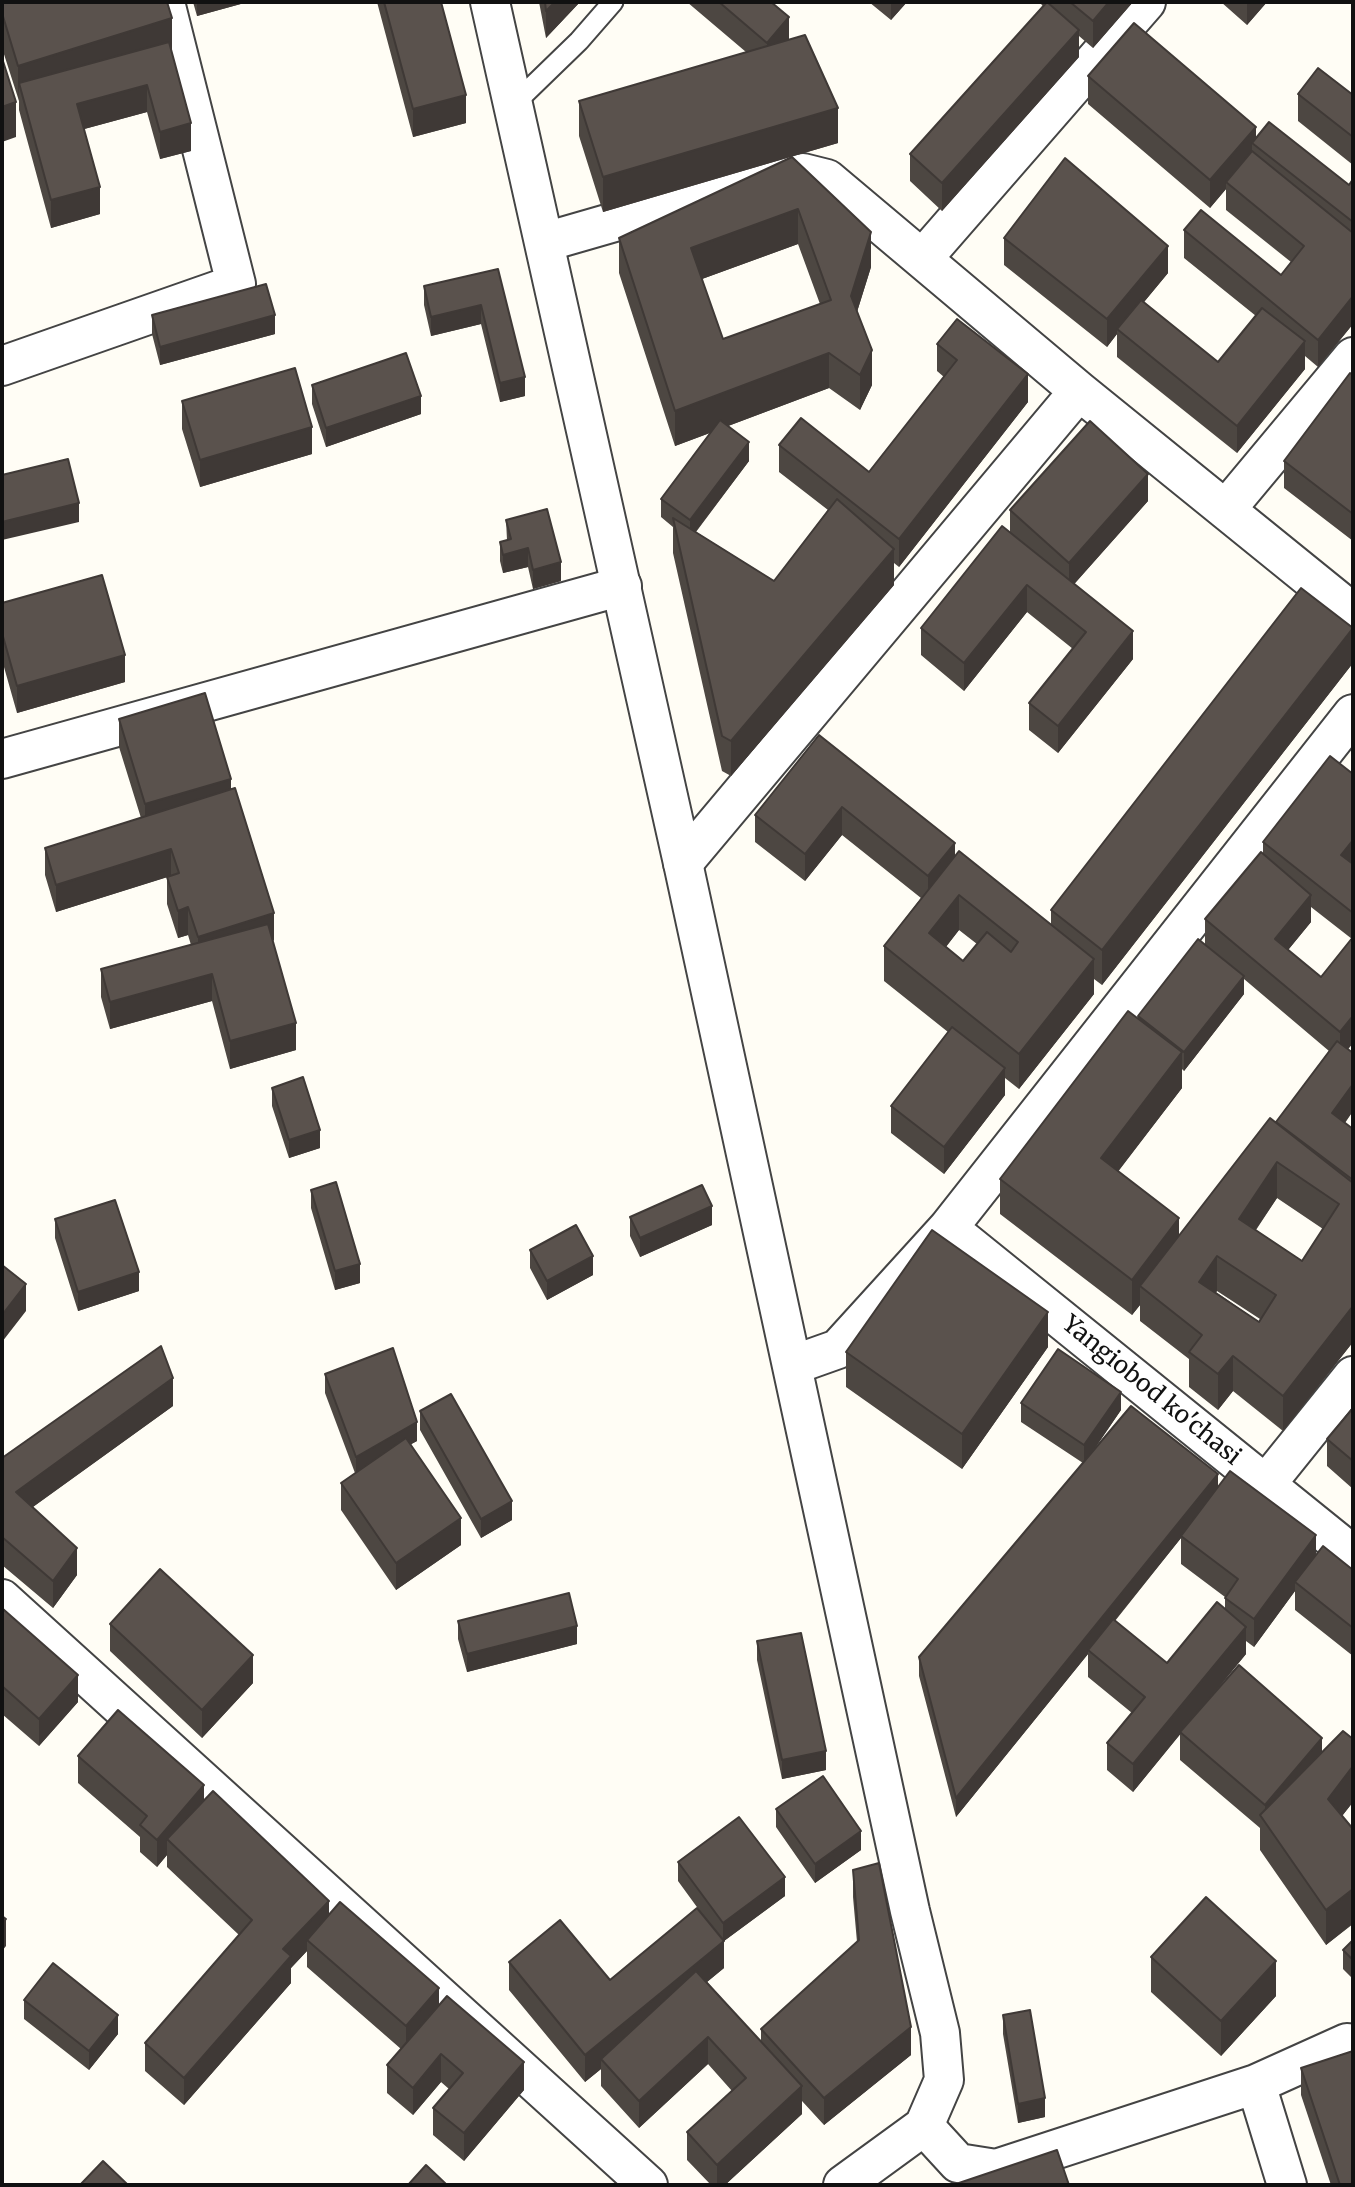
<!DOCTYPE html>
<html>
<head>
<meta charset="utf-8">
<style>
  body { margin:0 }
  #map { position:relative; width:1355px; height:2187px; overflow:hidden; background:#fffdf5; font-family:Merriweather,serif }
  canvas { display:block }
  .frame { position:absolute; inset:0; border:4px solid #111; pointer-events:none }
</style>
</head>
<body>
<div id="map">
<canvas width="1355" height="2187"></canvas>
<div class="frame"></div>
</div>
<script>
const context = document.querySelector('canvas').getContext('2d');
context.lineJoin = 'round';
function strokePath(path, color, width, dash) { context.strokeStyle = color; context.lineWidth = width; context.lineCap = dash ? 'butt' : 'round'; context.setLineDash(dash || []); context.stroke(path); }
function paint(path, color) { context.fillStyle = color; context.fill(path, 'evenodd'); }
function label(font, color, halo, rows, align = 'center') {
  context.font = font + ' Merriweather,serif'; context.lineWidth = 7; context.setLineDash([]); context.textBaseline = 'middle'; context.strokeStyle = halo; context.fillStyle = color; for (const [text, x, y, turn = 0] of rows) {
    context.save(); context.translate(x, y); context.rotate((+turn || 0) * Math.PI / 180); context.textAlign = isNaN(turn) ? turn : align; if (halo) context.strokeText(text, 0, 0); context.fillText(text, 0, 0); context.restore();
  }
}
const service = new Path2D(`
  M514 104 579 41 613 2`);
const minor = new Path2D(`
  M545 242 767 178 803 173 827 179 1079 391 1353 613
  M923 258 1146 2
  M2 366 236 284 165 2
  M1227 508 1353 357
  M2 759 622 586
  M683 863 1079 391
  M948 1228 1353 1555
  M793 1365 838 1349 948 1228 1353 714
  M1266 1484 1353 1376
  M2 1599 648 2185
  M1256 2084 1287 2185
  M924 2126 958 2163 996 2169 1256 2084 1347 2043 1353 2044`);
const tertiary = new Path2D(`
  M490 2 683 863 910 1911 940 2033 944 2080 924 2126 843 2185`);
strokePath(service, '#444', 23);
strokePath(minor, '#444', 42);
strokePath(tertiary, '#444', 42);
strokePath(service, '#fff', 19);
strokePath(minor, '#fff', 38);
strokePath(tertiary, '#fff', 38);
paint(new Path2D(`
  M2 2 172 53 191 151 160 159 147 112 84 129 100 214 51 228 19 110V101L2 48Z
  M193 2H248L197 16Z
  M377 2H441L466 123 413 137Z
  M539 2H580L546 38Z
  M687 2H771L838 143 603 212 579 136V101L746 52Z
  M869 2H907L891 20Z
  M1039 2H1133L1093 48 1079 36V57L942 211 910 181V154L1043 6Z
  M1221 2H1267L1247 25Z
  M1088 76 1256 139 1349 185 1353 179V324L1318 367 1305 356V369L1237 453 1117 357V334L1107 347 1004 265V238L1168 273 1144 302 1218 362 1256 316 1184 258V230L1281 275 1291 262 1226 210V189L1210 208 1088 104Z
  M1298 94 1353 95V165L1298 121Z
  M792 157 871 267 857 312 872 385 860 410 829 388 728 426 749 461 696 532 774 581 828 510 779 472V445L869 472 944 377 937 371V344L1028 402 899 567 894 563V585L731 776 722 771 673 553V527L661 517V499L710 433 675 446 619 273V238ZM798 244 820 304 723 339 702 279Z
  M498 269 525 396 500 402 481 324 431 336 424 305V286Z
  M152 315 275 334 160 365 152 334Z
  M1353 375V541L1284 488V461Z
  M312 385 421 414 326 447 312 404Z
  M182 401 312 454 200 487 182 429Z
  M1148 501 1074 584 1133 659 1058 753 1029 730V703L1073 649 1027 612 964 691 921 655V628L1010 532V510Z
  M506 520 561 581 533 589 528 567 503 573 500 561V542L507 540Z
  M2 603 125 682 17 713 2 660Z
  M1353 663 1102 985 1094 979V994L1019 1089 1005 1078V1095L944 1174 891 1133V1106L948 1032 884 981V946L921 898 842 835 805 881 755 842V815L819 735 955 857 1051 924V910ZM959 930 977 944 963 961 946 947Z
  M119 719 231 790 274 940 273 941 296 1050 230 1069 212 1001 110 1029 101 997V969L191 945 188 935 178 938 167 904V877L56 912 45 875V848L141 818 119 747Z
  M1353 774V1043L1348 1049 1353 1053V1111L1345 1123 1353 1129V1342L1283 1431 1233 1391 1218 1410 1189 1387V1359L1140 1321V1305L1132 1315 1000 1214V1179L1138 1019V1016L1205 944V919L1263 854V842ZM1311 907 1352 939 1321 977 1288 950 1311 922ZM1244 979 1329 1051 1276 1123 1179 1236 1118 1171 1182 1088V1069L1184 1071 1244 994ZM1277 1198 1323 1229 1302 1261 1256 1230ZM1217 1291 1260 1319 1259 1322 1216 1292Z
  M272 1088 320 1148 289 1158 272 1106Z
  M311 1190 360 1283 335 1290 311 1208Z
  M630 1217 712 1225 640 1257 630 1236Z
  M55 1219 139 1291 78 1311 55 1238Z
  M530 1250 593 1275 547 1300 530 1268Z
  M1048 1347 962 1469 846 1387V1352Z
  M325 1374 417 1441 411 1444 461 1545 396 1590 341 1510V1483L355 1473 325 1393Z
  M1021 1403 1121 1410 1093 1451 1218 1487 1316 1555 1353 1570V1656L1295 1610V1591L1254 1647 1246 1641V1654L1209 1699 1322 1752 1352 1738V1723L1353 1722V1802L1342 1816 1353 1829V1924L1326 1945 1260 1850V1828L1180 1760V1734L1133 1792 1107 1770V1743L1132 1713 1088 1677V1654L956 1817 919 1676V1657L1083 1463 1021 1422ZM1181 1538V1564L1225 1597V1608L1167 1663 1115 1621Z
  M173 1406 33 1507 77 1575 53 1608 2 1565V1458Z
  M1353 1408V1489L1327 1466V1439Z
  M420 1411 512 1520 481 1538 420 1430Z
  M2 1611 78 1702 39 1746 2 1714Z
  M458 1621 577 1644 467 1672 458 1639Z
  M110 1624 253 1683 202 1738 110 1651Z
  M757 1641 826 1770 782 1779 757 1660Z
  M78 1756 204 1800 329 1915 439 2004 524 2090 464 2161 433 2135V2108L449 2089 441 2082 413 2115 387 2093V2065L401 2049 307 1967V1951L291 1968V1983L184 2105 145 2071V2043L239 1935 167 1867V1855L157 1867 140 1852V1837L78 1783Z
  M776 1809 861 1850 815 1883 776 1827Z
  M678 1862 785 1896 724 1941V1968L707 1982 761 2042V2029L857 1942 853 1897V1870L911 2055 824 2125 802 2101V2114L725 2185H711L687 2160V2132L732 2091 708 2064 639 2128 601 2086V2069L585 2082 509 1990V1962L610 1980 710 1925 678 1881Z
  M1353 1940V1979L1343 1969V1950Z
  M1151 1957 1276 1996 1221 2056 1151 1992Z
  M24 2000 118 2034 89 2070 24 2019Z
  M1003 2015 1045 2117 1018 2123 1003 2034Z
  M1301 2068 1353 2185H1331L1301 2095Z`), '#4d4742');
paint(new Path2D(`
  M197 2H248L197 16Z
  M555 2H580L546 38V11Z
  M891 2H907L891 20Z
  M1109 2H1133L1093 48V21Z
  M1247 2H1267L1247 25Z
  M789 17V45L767 71V43Z
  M172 18V53L19 83 18 101V66Z
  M1079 30V57L942 211V183Z
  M147 85V112L77 131V104Z
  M466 95V123L413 137V109Z
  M16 102V137L2 142V107Z
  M838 108V143L603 212V177Z
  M191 123V151L160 159V132Z
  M1256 127V146L1252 143V158L1226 182V189L1210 208V180Z
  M100 187V214L51 228V200Z
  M798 209V244L691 283V248Z
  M871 232V267L851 331V296Z
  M1168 246V273L1120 331 1117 329V334L1107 347V319Z
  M1353 296V324L1318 367V340Z
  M481 305V324L431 336V317Z
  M275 315V334L160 365V347Z
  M1305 341V369L1237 453V426Z
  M872 350V385L860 410V375Z
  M829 353V388L675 446V411Z
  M1028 374V402L899 567V539Z
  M525 377V396L500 402V383Z
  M421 396V414L326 447V428Z
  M312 427V454L200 487V460Z
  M749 442V461L690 539V520Z
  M1148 474V501L1069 590V563Z
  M79 503V522L2 540V522Z
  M528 548V567L503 573V555Z
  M894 549V585L731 776V741Z
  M561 562V581L533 589V570Z
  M1027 585V612L964 691V663Z
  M1353 628V663L1102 985V950Z
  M1133 631V659L1058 753V726Z
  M125 655V682L17 713V686Z
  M231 779V806L145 832V804Z
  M842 807V835L805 881V854Z
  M1353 840V867L1341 855Z
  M955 843V870L928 904V876Z
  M171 849V876L56 912V885Z
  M959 895V930L929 968V933Z
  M1311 895V922L1275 966V939Z
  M188 907V935L178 938V911Z
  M274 913V940L198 964V937Z
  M1094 959V994L1019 1089V1054Z
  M212 974V1001L110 1029V1002Z
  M1244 976V994L1184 1071V1052Z
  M1353 1016V1043L1340 1059V1032Z
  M296 1023V1050L230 1069V1041Z
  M1182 1052V1088L1101 1194V1158Z
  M1005 1068V1095L944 1174V1147Z
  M1353 1084V1111L1332 1140V1113Z
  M320 1130V1148L289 1158V1140Z
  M1277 1162V1198L1239 1254V1219Z
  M712 1206V1225L640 1257V1238Z
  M1179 1218V1254L1140 1286V1305L1132 1315V1280Z
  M593 1256V1275L547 1300V1281Z
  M1217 1256V1291L1199 1317V1282Z
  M360 1264V1283L335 1290V1271Z
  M139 1272V1291L78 1311V1292Z
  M26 1284V1311L2 1342V1315Z
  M1353 1306V1342L1283 1431V1396Z
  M1048 1312V1347L962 1469V1434Z
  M1233 1356V1391L1218 1410V1374Z
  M173 1378V1406L16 1519V1492Z
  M1121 1392V1410L1084 1464V1445Z
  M417 1422V1441L356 1475V1457Z
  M1218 1474V1493L1181 1536V1538L1090 1651 1088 1650V1654L956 1817V1798Z
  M512 1501V1520L481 1538V1519Z
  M461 1518V1545L396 1590V1563Z
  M1316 1535V1562L1295 1582V1591L1254 1647V1619Z
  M77 1548V1575L53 1608V1581Z
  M577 1626V1644L467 1672V1654Z
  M1246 1627V1654L1133 1792V1764Z
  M253 1655V1683L202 1738V1710Z
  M78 1675V1702L39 1746V1719Z
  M1322 1738V1765L1265 1822V1805Z
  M826 1751V1770L782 1779V1760Z
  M1353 1766V1802L1328 1834V1799Z
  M204 1785V1812L167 1839V1855L157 1867V1840Z
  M861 1831V1850L815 1883V1864Z
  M785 1877V1896L724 1941V1968L606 2065 601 2059V2069L585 2082V2055L723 1941V1923Z
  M1352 1889V1924L1326 1945V1910Z
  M329 1901V1928L307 1940V1951L291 1968V1983L184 2105V2078L283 1949Z
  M6 1919V1946L2 1951V1924Z
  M1276 1961V1996L1221 2056V2021Z
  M439 1988V2016L406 2054V2026Z
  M118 2015V2034L89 2070V2051Z
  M911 2027V2055L824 2125V2098Z
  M708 2037V2064L639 2128V2101Z
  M441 2054V2082L413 2115V2088Z
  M524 2062V2090L464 2161V2133Z
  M802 2086V2114L725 2185H717V2165Z
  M1045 2098V2117L1018 2123V2104Z`), '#3f3936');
const building = new Path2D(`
  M2 2H167L172 18 18 66 2 13Z
  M384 2H441L466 95 413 109Z
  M545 2H555L546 11Z
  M719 2H771L789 17 767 43Z
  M1047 2 1079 30 942 183 910 154Z
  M1070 2H1109L1093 21Z
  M1134 23 1256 127 1210 180 1088 76Z
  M805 35 838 108 603 177 579 101Z
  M169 42 191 123 160 132 147 85 77 104 100 187 51 200 19 83Z
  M2 58 16 102 2 107Z
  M1318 68 1353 95V137L1298 94Z
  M1269 122 1349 185 1353 179V222L1252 143Z
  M1252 151 1353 233V296L1318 340 1184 230 1201 210 1281 275 1304 246 1226 182Z
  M792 157 871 232 851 296 872 350 860 375 829 353 675 411 619 238ZM798 209 831 300 723 339 691 248Z
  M1065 158 1168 246 1107 319 1004 238Z
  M498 269 525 377 500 383 481 305 431 317 424 286Z
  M266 284 275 315 160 347 152 315Z
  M1141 300 1218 362 1262 308 1305 341 1237 426 1117 329Z
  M957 319 1028 374 899 539 779 445 801 418 869 472 957 360 937 344Z
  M406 353 421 396 326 428 312 385Z
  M295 368 312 427 200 460 182 401Z
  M1350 373 1353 375V514L1284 461Z
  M720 420 749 442 690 520 661 499Z
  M1090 421 1148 474 1069 563 1010 510Z
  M68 459 79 503 2 522V475Z
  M837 499 894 549 731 741 722 736 673 518 774 581Z
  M547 509 561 562 533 570 528 548 503 555 500 542 511 539 506 520Z
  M1002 526 1133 631 1058 726 1029 703 1086 632 1027 585 964 663 921 628Z
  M102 575 125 655 17 686 2 633V603Z
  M1301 588 1353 628 1102 950 1051 910Z
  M205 693 231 779 145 804 119 719Z
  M819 735 955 843 928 876 842 807 805 854 755 815Z
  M1330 756 1353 774V840L1341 855 1353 864V913L1263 842Z
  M235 788 274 913 198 937 188 907 178 911 167 877 179 873 171 849 56 885 45 848Z
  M959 851 1094 959 1019 1054 884 946ZM959 895 1018 942 1011 952 987 932 963 961 929 933Z
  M1261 852 1311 895 1275 939 1321 977 1353 937V1016L1340 1032 1205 919Z
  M268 924 296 1023 230 1041 212 974 110 1002 101 969Z
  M1198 939 1244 976 1184 1052 1138 1016Z
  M1128 1011 1182 1052 1101 1158 1179 1218 1132 1280 1000 1179Z
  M952 1027 1005 1068 944 1147 891 1106Z
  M1337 1041 1353 1053V1084L1332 1113 1353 1129V1180L1276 1122Z
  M303 1077 320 1130 289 1140 272 1088Z
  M1270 1118 1353 1183V1306L1283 1396 1233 1356 1218 1374 1189 1352 1202 1335 1140 1286ZM1277 1162 1339 1204 1302 1261 1239 1219ZM1217 1256 1276 1295 1259 1322 1199 1282Z
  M336 1182 360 1264 335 1271 311 1190Z
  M702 1185 712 1206 640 1238 630 1217Z
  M115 1200 139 1272 78 1292 55 1219Z
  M576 1225 593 1256 547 1281 530 1250Z
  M932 1230 1048 1312 962 1434 846 1352Z
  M2 1265 26 1284 2 1315Z
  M161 1346 173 1378 16 1492 77 1548 53 1581 2 1537V1458Z
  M393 1348 417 1422 356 1457 325 1374Z
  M1058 1349 1121 1392 1084 1445 1021 1403Z
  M451 1394 512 1501 481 1519 420 1411Z
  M1131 1406 1218 1474 956 1798 919 1657Z
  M1353 1408V1461L1327 1439Z
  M406 1438 461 1518 396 1563 341 1483Z
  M1230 1471 1316 1535 1254 1619 1225 1598 1238 1579 1181 1536Z
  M1323 1546 1353 1570V1628L1295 1582Z
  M160 1569 253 1655 202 1710 110 1624Z
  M569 1593 577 1626 467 1654 458 1621Z
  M1217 1602 1246 1627 1133 1764 1107 1743 1145 1697 1088 1650 1113 1619 1167 1663Z
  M3 1609 78 1675 39 1719 2 1686V1611Z
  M801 1633 826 1751 782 1760 757 1641Z
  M1239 1665 1322 1738 1265 1805 1180 1732Z
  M118 1710 204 1785 157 1840 140 1825 147 1816 78 1756Z
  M1343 1731 1353 1739V1766L1328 1799 1353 1829V1889L1326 1910 1260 1815Z
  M823 1776 861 1831 815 1864 776 1809Z
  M213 1791 329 1901 283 1949 291 1956 184 2078 145 2043 252 1920 167 1839Z
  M739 1817 785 1877 723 1923 678 1862Z
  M879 1863 911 2027 824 2098 761 2029 859 1940 853 1870Z
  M1206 1897 1276 1961 1221 2021 1151 1957Z
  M340 1902 439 1988 406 2026 307 1940Z
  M697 1908 724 1941 585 2055 509 1962 560 1920 610 1980Z
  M2 1916 6 1919 2 1924Z
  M1353 1940V1960L1343 1950Z
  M53 1963 118 2015 89 2051 24 2000Z
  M696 1971 802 2086 717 2165 687 2132 746 2078 708 2037 639 2101 601 2059Z
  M447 1996 524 2062 464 2133 433 2108 463 2073 441 2054 413 2088 387 2065Z
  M1030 2010 1045 2098 1018 2104 1003 2015Z
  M1353 2051V2185H1340L1301 2068Z
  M1057 2150 1069 2185H953Z
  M103 2161 128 2185H80Z
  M426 2165 447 2185H408Z`);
paint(building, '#5a524d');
strokePath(building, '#3f3936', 2);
label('24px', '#111', '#fff', [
  ["Yangiobod ko'chasi",1151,1391,39]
]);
</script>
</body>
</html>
